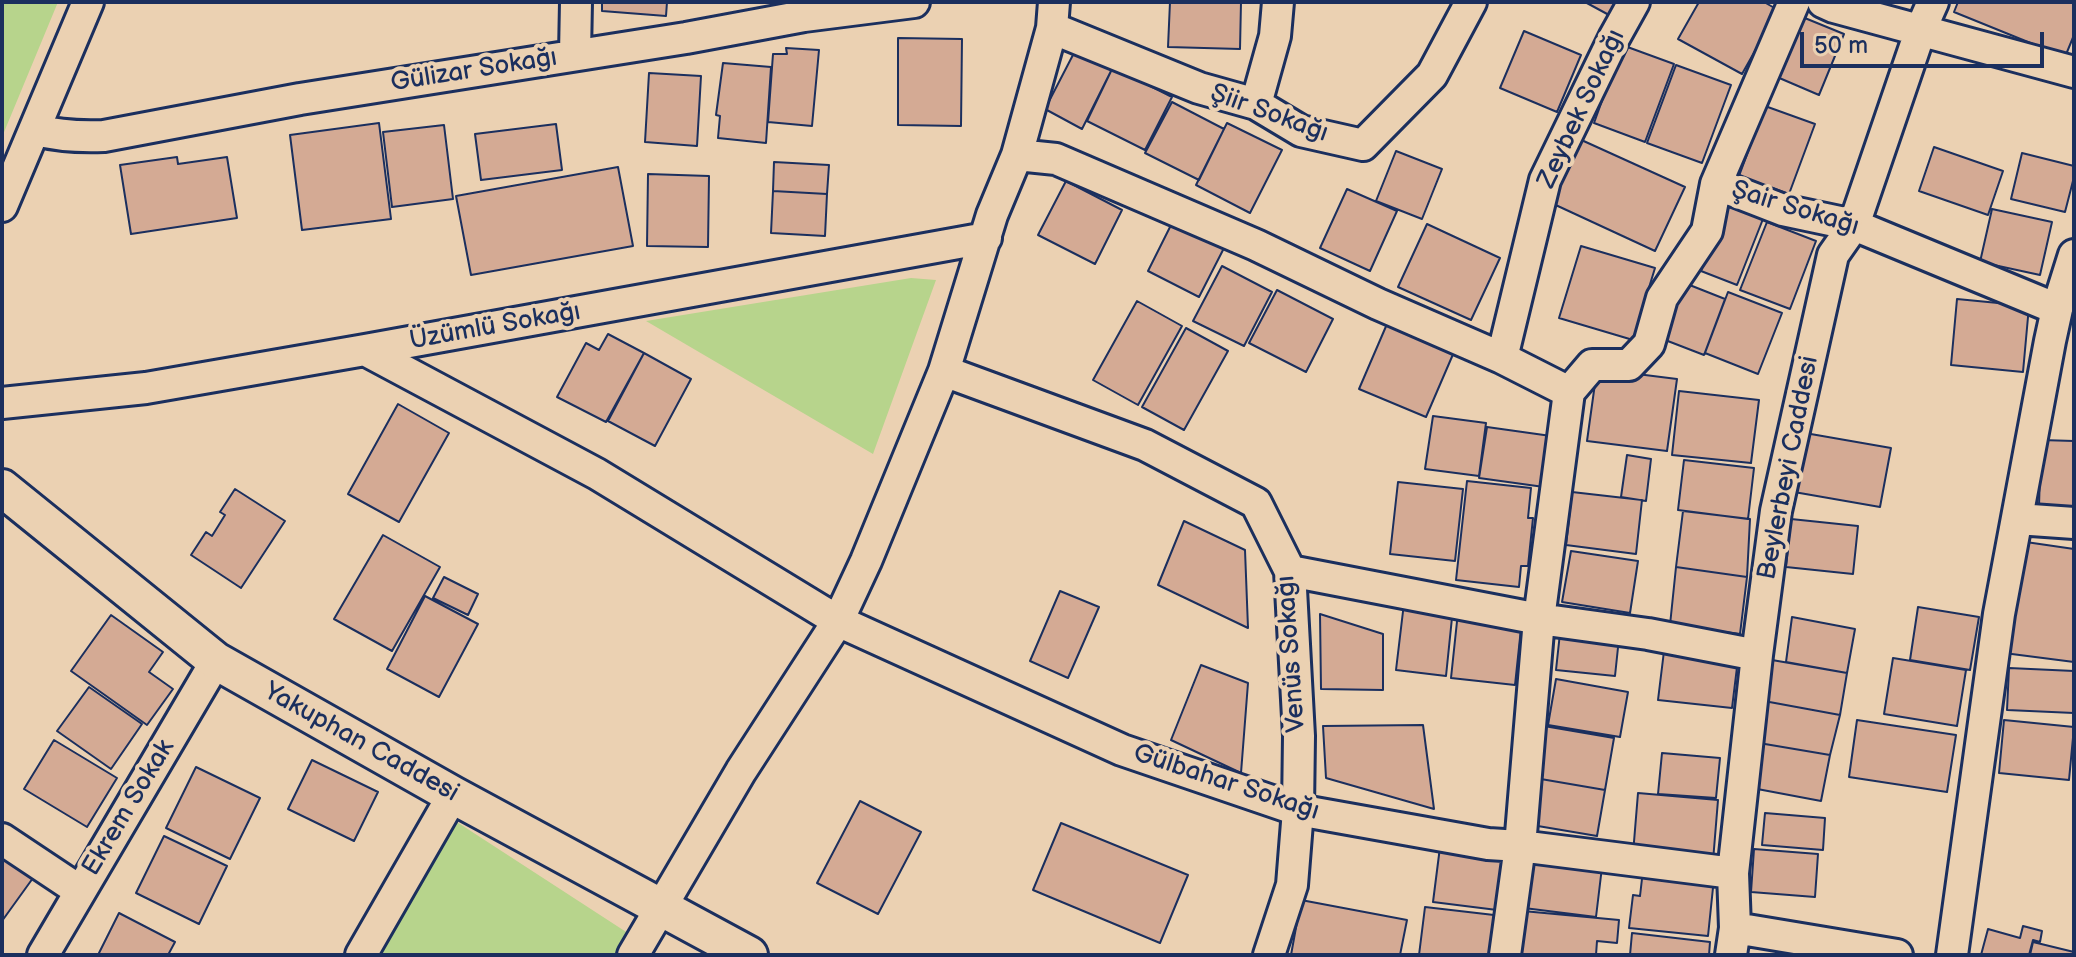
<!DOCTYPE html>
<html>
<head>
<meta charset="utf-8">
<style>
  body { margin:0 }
  #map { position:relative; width:2076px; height:957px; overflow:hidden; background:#ebd1b2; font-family:"Balsamiq Sans",sans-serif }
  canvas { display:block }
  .frame { position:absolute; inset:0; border:4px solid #1b2f5e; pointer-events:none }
  .scale { position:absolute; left:1800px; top:32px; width:244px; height:36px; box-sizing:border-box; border:4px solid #1b2f5e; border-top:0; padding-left:10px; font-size:24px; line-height:28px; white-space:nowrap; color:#1b2f5e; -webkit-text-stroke:6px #ebd1b2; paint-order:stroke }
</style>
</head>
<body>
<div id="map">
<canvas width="2076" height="957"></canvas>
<div class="frame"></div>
<div class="scale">50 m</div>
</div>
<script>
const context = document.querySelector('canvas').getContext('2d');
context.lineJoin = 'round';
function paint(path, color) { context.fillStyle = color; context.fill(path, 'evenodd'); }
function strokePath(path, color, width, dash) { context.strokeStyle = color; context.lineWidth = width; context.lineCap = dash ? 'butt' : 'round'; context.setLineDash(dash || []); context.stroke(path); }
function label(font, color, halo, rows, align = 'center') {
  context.font = font + ' "Balsamiq Sans",sans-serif'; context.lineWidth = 8; context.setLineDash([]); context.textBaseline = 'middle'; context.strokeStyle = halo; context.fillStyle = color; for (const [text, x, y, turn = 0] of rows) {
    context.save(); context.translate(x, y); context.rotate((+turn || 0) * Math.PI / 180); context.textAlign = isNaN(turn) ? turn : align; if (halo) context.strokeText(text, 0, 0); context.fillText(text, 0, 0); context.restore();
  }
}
paint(new Path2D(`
  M2 2H58L2 137Z
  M911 278 936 280 873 454 646 321Z
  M443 813 637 939 628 955H365Z`), '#b7d48c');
const building = new Path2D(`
  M602 2H667L666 16 602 11Z
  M1170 2H1241L1240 49 1168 47Z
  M1585 2H1616L1609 15Z
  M1699 2H1764L1778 10 1742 74 1678 39Z
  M1958 2H2074V35L2065 57 1954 12Z
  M1795 14 1844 34 1819 95 1770 74Z
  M1524 31 1581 55 1557 112 1500 88Z
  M898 38 962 39 961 126 898 125Z
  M1622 45 1674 64 1645 142 1594 123Z
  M786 48 819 50 812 126 768 122 773 54H787Z
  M1075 51 1113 67 1082 129 1045 109Z
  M723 63 771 67 766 143 718 138 720 116 716 115Z
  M1676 65 1731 85 1702 163 1647 143Z
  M1113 67 1172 97 1145 150 1087 121Z
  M649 73 701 76 697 146 645 142Z
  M1172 102 1224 129 1199 180 1145 153Z
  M1765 106 1815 124 1789 194 1739 176Z
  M379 123 391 219 302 230 290 135Z
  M1227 123 1282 150 1250 213 1196 185Z
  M556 124 562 170 481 180 475 134Z
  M444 125 453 199 392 207 383 132Z
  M1577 138 1685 187 1655 251 1547 201Z
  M1934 147 2003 171 1988 215 1919 191Z
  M1396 151 1442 169 1422 219 1376 201Z
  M2022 153 2074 166V177L2065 212 2011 199Z
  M177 157 178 164 227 157 237 218 131 234 120 165Z
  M774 162 829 165 827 194 773 191Z
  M618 167 633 246 471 275 456 196Z
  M648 174 709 176 708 247 647 246Z
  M1066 181 1122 210 1095 264 1038 235Z
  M1347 189 1397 211 1370 271 1320 248Z
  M773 191 827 194 825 236 771 233Z
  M1727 206 1763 219 1737 285 1701 271Z
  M1992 209 2052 222 2040 275 1980 262Z
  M1173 221 1224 248 1199 297 1148 271Z
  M1767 222 1816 241 1790 309 1740 290Z
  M1427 224 1500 258 1471 320 1398 287Z
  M1581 246 1655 268 1633 340 1559 318Z
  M1222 266 1272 292 1244 346 1193 321Z
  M1682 282 1725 299 1704 355 1660 338Z
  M1277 290 1333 319 1306 372 1249 343Z
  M1728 292 1782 313 1758 374 1705 353Z
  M1957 299 2029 306 2023 372 1951 365Z
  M1137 301 1182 326 1138 405 1093 380Z
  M1387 324 1454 352 1426 417 1359 389Z
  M1186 328 1228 351 1184 430 1142 407Z
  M608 334 644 353 606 422 557 397 586 343 599 350Z
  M644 353 691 379 655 446 608 421Z
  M1597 369 1677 379 1667 451 1587 441Z
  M1679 391 1759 400 1751 463 1672 455Z
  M398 404 449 433 399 522 348 494Z
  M1433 416 1486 423 1479 476 1425 469Z
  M1487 427 1551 436 1544 487 1479 478Z
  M1805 433 1891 448 1880 507 1794 492Z
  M2041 440 2074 441V507L2039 506Z
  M1627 455 1651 459 1646 501 1621 497Z
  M1684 460 1754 468 1748 519 1678 510Z
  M1467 481 1531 488 1528 518H1533L1528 566H1521L1519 587 1456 580Z
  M1398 482 1463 489 1455 561 1390 554Z
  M235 489 285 521 241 588 191 555 206 532 212 536 225 515 220 512Z
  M1572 492 1642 500 1636 554 1566 545Z
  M1683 511 1750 519 1747 577 1676 567Z
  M1791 519 1858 526 1853 574 1786 567Z
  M1184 521 1245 550 1248 628 1158 585Z
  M383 535 440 567 392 651 334 619Z
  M2019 541 2074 549V662L2004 653Z
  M1571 551 1638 561 1630 613 1562 602Z
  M1676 567 1747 577 1740 634 1670 625Z
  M444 577 478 594 468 615 433 598Z
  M1060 591 1099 607 1068 678 1030 661Z
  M425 596 478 624 439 697 387 669Z
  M1404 603 1453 608 1446 676 1396 670Z
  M1918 607 1979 617 1970 670 1910 660Z
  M1458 612 1522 619 1515 685 1451 678Z
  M1320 614 1383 634V690L1321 689Z
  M111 615 163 652 149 672 173 689 147 725 71 671Z
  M1792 617 1855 629 1847 673 1786 662Z
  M1560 633 1619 638 1615 676 1556 670Z
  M1664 651 1738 659 1732 708 1658 700Z
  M1893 658 1966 670 1957 726 1884 714Z
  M1772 660 1847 673 1840 715 1764 701Z
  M1201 665 1248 683 1241 773 1171 740Z
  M2009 668 2074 671V713L2007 710Z
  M1556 679 1628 692 1620 737 1548 725Z
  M89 687 142 724 111 769 57 731Z
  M1764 701 1840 715 1830 755 1759 743Z
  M1857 720 1956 735 1947 792 1849 777Z
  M2004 720 2074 727 2069 780 1999 773Z
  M1423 725 1434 809 1326 778 1323 726Z
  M1544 726 1614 738 1605 790 1535 778Z
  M54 740 117 778 87 827 24 789Z
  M1759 743 1830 755 1821 801 1752 788Z
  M1662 753 1720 758 1716 798 1658 794Z
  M312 760 378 792 354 841 288 809Z
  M196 767 260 798 230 859 166 828Z
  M1535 778 1605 790 1597 836 1526 824Z
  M1638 793 1718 800 1713 861 1633 854Z
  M860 801 921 832 878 914 817 883Z
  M1765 813 1825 818 1823 850 1762 845Z
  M1061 823 1188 875 1160 943 1033 890Z
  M164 836 227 866 199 924 136 893Z
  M1440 847 1503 854 1497 910 1433 902Z
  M1754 849 1818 854 1815 897 1751 892Z
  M2 856 33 878 2 921Z
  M1531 858 1602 867 1596 917 1524 908Z
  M1643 870 1714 878 1708 936 1629 928 1633 895 1640 896Z
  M1301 900 1407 920 1400 955H1291Z
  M1425 907 1494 915 1490 955H1419Z
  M1523 911 1619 920 1617 943 1597 941 1596 955H1519Z
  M119 913 175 942 168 955H98Z
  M2023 926 2042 931 2040 942 2033 940 2029 955H1981L1988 929 2020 938Z
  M1632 933 1710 942 1709 955H1630Z
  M2033 942 2074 952V955H2030Z`);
paint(building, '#d4aa94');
strokePath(building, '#1b2f5e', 2);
const minor = new Path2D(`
  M1794 2 1716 184 1783 210 1854 225 2057 309
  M1823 2 1834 7 2074 72
  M1052 28 1199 88 1256 104 1301 131 1363 145 1432 75 1471 2
  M575 54 576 2
  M1256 104 1275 36 1278 2
  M36 130C59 136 80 137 104 136L300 99 686 38 804 16 914 2
  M1017 155 1052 28 1054 2
  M2 206 88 2
  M365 350 597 474 838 621 1122 750 1298 810 1488 844 1520 846 1733 873
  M1502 358 1545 180 1614 38 1634 2
  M944 371 1145 445 1256 503 1290 571 1299 736 1298 810 1292 885 1269 955
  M1569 392 1592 365H1629L1649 344 1662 298 1707 231 1716 184
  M2 403 146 388 365 350 986 238
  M2017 519 2074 523
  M1290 571 1539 619 1648 634 1757 655
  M2 839 80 891
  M1735 928 1897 955
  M43 955 216 661
  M361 955 453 795
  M633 955 741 771 838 621 866 561 944 371 992 215 1017 155 1056 159 1256 245 1378 304 1502 358 1569 392 1539 619 1520 846 1505 955
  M1731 955 1735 928 1733 873 1757 655 1776 511 1833 255 1854 225 1921 29 1933 2
  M1952 955 1999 614 2050 341 2057 309 2074 255`);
const tertiary = new Path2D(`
  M2 488 216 661 453 795 749 955`);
strokePath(minor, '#1b2f5e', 36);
strokePath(tertiary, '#1b2f5e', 42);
strokePath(minor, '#ebd1b2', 30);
strokePath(tertiary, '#ebd1b2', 36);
label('26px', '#1b2f5e', '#ebd1b2', [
  ["Gülizar Sokağı",474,71,-9],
  ["Zeybek Sokağı",1582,109,-65],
  ["Şiir Sokağı",1269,114,20],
  ["Şair Sokağı",1795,209,17],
  ["Üzümlü Sokağı",495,327,-10],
  ["Beylerbeyi Caddesi",1789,468,-79],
  ["Venüs Sokağı",1292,654,-94],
  ["Yakuphan Caddesi",361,743,29],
  ["Gülbahar Sokağı",1226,783,18],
  ["Ekrem Sokak",129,808,-59]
]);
</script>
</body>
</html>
